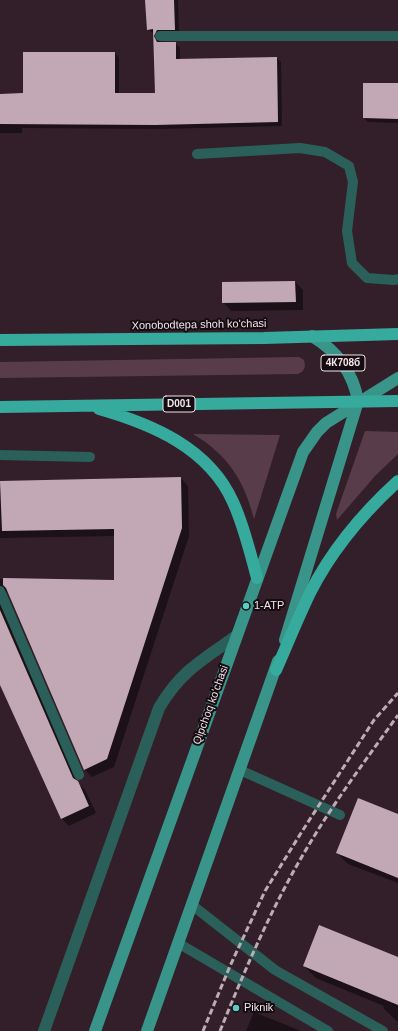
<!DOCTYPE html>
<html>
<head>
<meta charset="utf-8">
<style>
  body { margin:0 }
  canvas { display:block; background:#321f29 }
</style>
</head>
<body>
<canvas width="398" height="1031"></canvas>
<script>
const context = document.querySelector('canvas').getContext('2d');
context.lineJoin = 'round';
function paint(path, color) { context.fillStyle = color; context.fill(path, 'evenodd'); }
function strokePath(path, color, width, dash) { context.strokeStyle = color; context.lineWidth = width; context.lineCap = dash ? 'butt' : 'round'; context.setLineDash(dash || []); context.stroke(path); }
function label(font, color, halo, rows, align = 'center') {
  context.font = font + ' Arial,sans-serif'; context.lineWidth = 4; context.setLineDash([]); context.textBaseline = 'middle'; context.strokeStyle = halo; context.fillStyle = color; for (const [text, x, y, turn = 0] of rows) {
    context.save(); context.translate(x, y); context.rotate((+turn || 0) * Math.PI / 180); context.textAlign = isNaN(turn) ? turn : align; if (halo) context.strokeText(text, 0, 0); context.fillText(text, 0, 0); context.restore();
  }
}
paint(new Path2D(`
  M299 357 304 360 305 366 303 371 298 374 0 378V362Z
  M365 431 398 432V454L375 476 337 520 336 514Z
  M193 434 280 435 254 519C244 480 228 455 193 434Z`), '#583c4a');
paint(new Path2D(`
  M146 0H178L179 34H162L157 41 175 43 180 48V60L277 58 281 62 282 126 160 129 22 128V133H0V95L24 94 115 53 119 58V94H156L154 34 148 29Z
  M364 84H398V123L368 122 364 118Z
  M295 282 303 290V310L231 311 223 302Z
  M181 478 188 486 189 536 114 767 92 777 85 770 8 591 4 592 0 598 79 784 85 790 96 813 69 826 61 818 0 683V579L115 581V536L0 538V488Z
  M398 815V883L348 864 337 853Z
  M398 958V1022L383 1008 384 1006 316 978 304 966Z
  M254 1012 301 1031H246Z`), '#0007');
paint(new Path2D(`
  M145 0H174L175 30H157L154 36 157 42H176V59L277 57 278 122 155 125 0 124V94L23 93V52H115V93H155L153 29 147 30Z
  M363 83H398V119L363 118Z
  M295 281 296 302 222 303V282Z
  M181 477 182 528 107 759 84 770 6 588 3 585V578L114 580V529L2 531 0 481Z
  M0 610 73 778 78 781 89 806 61 819 0 685Z
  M358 798 398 814V878L336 853Z
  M319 925 398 957V1005L303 966Z`), '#c2a8b4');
strokePath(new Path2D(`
  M160 36H398
  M197 154 300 148 325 152 349 166 353 182 347 231 352 263 367 278 394 280 398 279
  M0 455 90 457
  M0 591 79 775
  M240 770 340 815
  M192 905 275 970 383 1031
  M178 943 328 1031`), '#2a6059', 10);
strokePath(new Path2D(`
  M44 1031 159 708C180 672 202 660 235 637`), '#2a6059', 12);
strokePath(new Path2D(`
  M285 640 358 401C353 372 337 351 312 336
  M95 1031 303 452 317 432 326 423 398 378
  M147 1031 278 661`), '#39948a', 12);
strokePath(new Path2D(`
  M0 340 264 338 398 334
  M0 407 398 401
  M99 409C152 424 209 448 233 502 244 526 250 552 257 578
  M276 670C287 645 298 618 310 593 331 551 364 512 398 481`), '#37aa9e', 12);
strokePath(new Path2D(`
  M203 1031 230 966 265 891 301 833 374 720 398 693
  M220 1031C246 967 274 902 310 843 337 798 368 757 398 715`), '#bcadb5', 3, [6, 3]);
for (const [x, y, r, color] of [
  [246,606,4,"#58cec0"],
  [236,1008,4,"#58cec0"]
]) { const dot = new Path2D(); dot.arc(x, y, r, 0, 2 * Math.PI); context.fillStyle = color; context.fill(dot); strokePath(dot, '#150c10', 1.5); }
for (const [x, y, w] of [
  [343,363,44],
  [179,404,32]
]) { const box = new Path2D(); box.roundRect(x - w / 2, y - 8, w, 16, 3); context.fillStyle = '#150c10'; context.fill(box); strokePath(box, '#f2e4eb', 1); }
label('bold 10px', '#f2e4eb', null, [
  ["4К708б",343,363],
  ["D001",179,404]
]);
label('11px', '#f2e4eb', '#150c10', [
  ["Xonobodtepa shoh ko'chasi",199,325,-1],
  ["Qipchoq ko'chasi",211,705,-70]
]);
label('11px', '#f2e4eb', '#150c10', [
  ["1-ATP",254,606],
  ["Piknik",244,1008]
], 'left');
</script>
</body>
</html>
